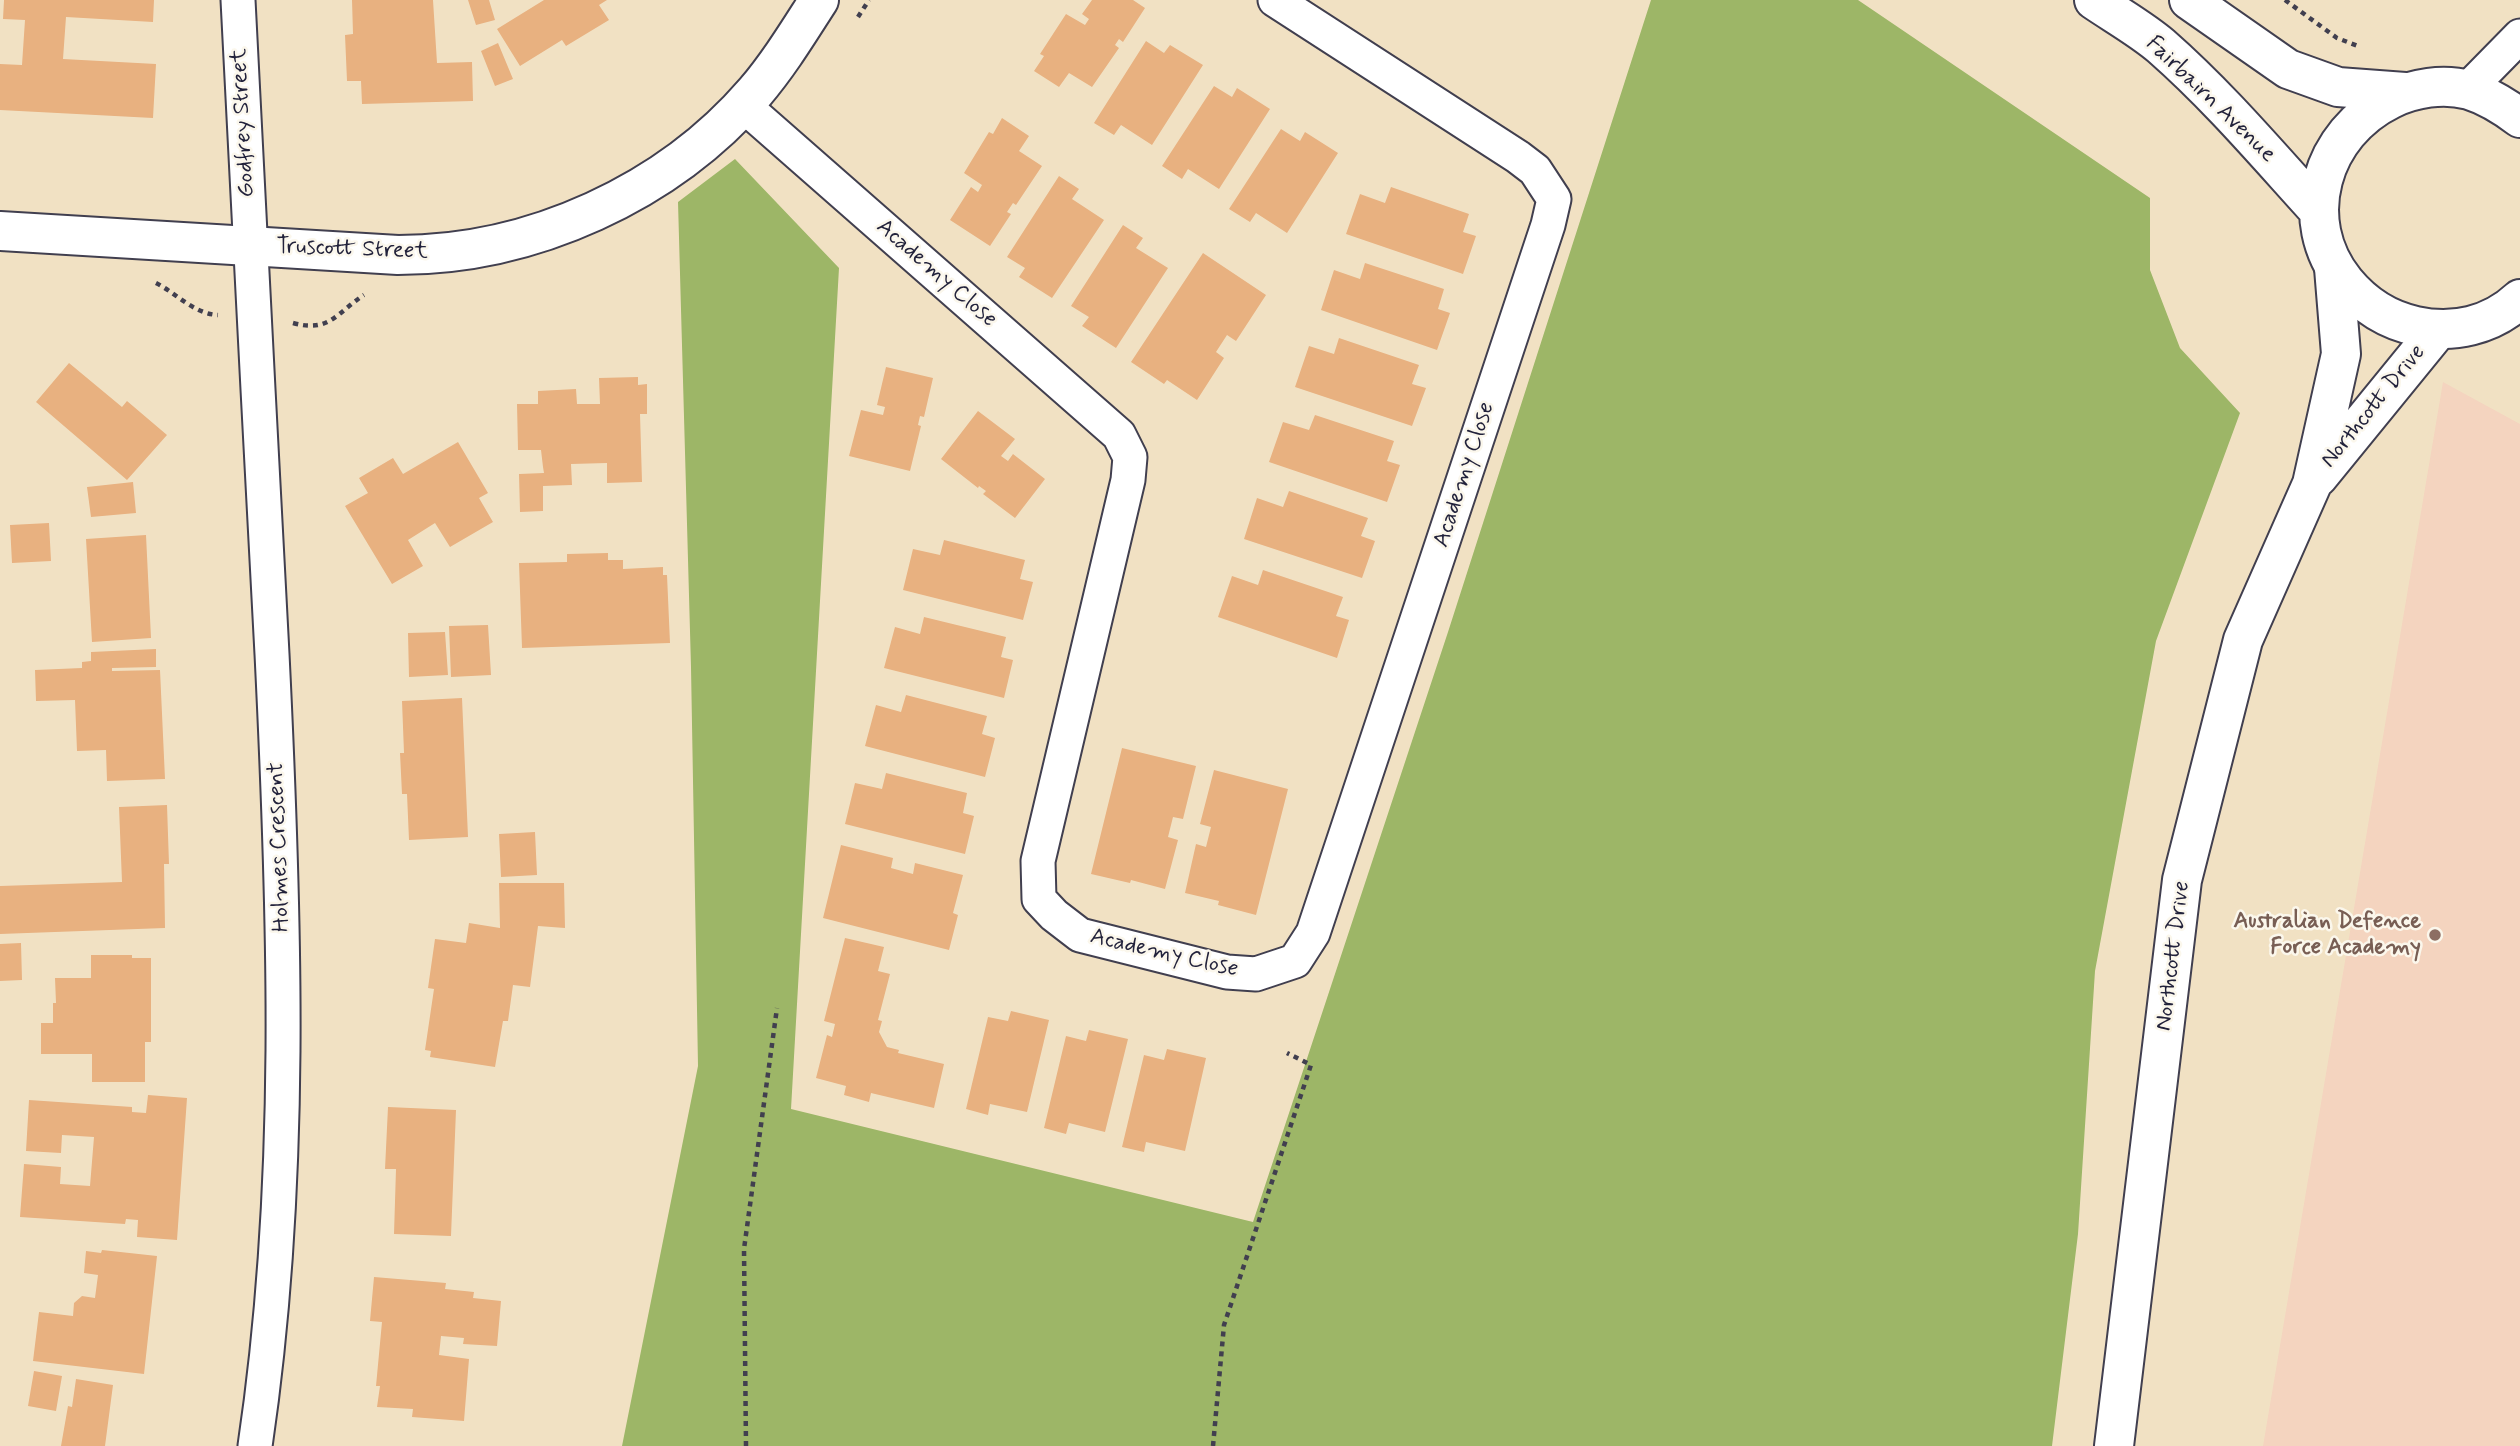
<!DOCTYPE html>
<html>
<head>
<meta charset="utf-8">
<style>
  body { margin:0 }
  canvas { display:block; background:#f1e1c3 }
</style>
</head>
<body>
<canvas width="2520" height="1446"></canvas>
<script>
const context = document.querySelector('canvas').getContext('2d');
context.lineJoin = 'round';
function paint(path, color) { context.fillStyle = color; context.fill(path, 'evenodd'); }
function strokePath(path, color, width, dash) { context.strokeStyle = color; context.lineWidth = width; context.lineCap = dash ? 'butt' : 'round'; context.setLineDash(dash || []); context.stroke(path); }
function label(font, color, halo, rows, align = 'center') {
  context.font = font + ' Mynerve,sans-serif'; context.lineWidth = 5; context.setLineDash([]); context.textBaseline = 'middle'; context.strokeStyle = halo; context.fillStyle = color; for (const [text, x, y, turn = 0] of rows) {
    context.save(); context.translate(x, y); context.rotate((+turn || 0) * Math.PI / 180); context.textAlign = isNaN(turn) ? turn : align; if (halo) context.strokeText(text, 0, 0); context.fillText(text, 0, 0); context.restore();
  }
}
paint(new Path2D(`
  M2443 382 2520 424V1446H2263Z`), '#f4d4bf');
paint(new Path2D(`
  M1651 0H1858L2150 198V270L2180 348 2240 413 2156 641 2095 971 2078 1234 2052 1446H622L698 1066 691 667 678 202 735 159 839 268 791 1109 1253 1222 1448 632Z`), '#9db667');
paint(new Path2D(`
  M4 0H154L153 22 66 17 63 59 156 64 153 118 0 110V64L22 65 25 20 3 19Z
  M352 0H433L437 63 472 62 473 101 362 104 361 81H347L345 35 353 34Z
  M468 0H489L495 20 476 25Z
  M544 0H607L599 5 609 20 566 46 562 40 520 66 497 29Z
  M1092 0H1133L1145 8 1123 42 1119 39 1115 45 1119 48 1092 87 1069 73 1059 87 1034 71 1044 56 1040 54 1066 14 1085 25 1089 19 1082 14Z
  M1146 41 1164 53 1170 45 1203 65 1152 145 1121 125 1114 135 1094 123Z
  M498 43 513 79 495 86 481 51Z
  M1214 86 1232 97 1237 88 1270 109 1219 189 1188 169 1182 179 1162 166Z
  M1002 118 1029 136 1019 151 1042 166 1016 205 1013 203 1007 212 1011 214 990 246 950 220 971 187 978 192 982 185 964 173 989 132 993 134Z
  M1281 129 1300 141 1305 132 1338 153 1287 233 1256 213 1250 222 1229 209Z
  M1059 176 1079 189 1072 199 1104 220 1052 298 1019 277 1025 268 1007 257Z
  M1391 187 1469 214 1463 232 1476 236 1463 274 1346 234 1360 194 1385 203Z
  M1123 225 1143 238 1136 248 1168 268 1116 348 1082 326 1089 317 1071 306Z
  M1203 253 1266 295 1236 341 1227 335 1216 352 1224 358 1197 400 1167 380 1164 384 1131 362Z
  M1365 263 1444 289 1438 309 1450 313 1437 350 1321 310 1334 270 1360 279Z
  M1339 338 1419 365 1412 384 1426 388 1412 426 1295 387 1309 346 1334 354Z
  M69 363 122 407 127 401 167 435 127 480 36 402Z
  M886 367 933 378 924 417 920 416 918 425 921 426 910 471 849 456 861 410 883 415 885 407 877 405Z
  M638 377V385L647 384V414H640L642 482 607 483V463L571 464 572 485 543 486V511L520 512 519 474 544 473 543 467 541 450H518L517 404H538V391L576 389 577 404H600L599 378Z
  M978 411 1015 439 1001 456 1008 461 1013 454 1045 479 1015 518 983 494 986 491 979 486 978 488 941 459Z
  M1315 415 1394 441 1387 461 1400 465 1387 502 1269 462 1283 422 1309 430Z
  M458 442 488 493 479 498 493 522 450 547 435 523 408 540 423 566 392 584 345 506 368 493 359 478 393 458 403 474Z
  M133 482 136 513 91 517 87 487Z
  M1289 491 1368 518 1361 536 1375 541 1362 578 1244 539 1257 498 1283 507Z
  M49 523 51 561 12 563 10 525Z
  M146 535 151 638 92 642 86 539Z
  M944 540 1025 560 1020 579 1033 582 1023 620 903 590 913 549 940 555Z
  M608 553V560H623V569L663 567V575H667L670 643 522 648 519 563 567 562V554Z
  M1263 570 1343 597 1336 616 1349 620 1337 658 1218 617 1232 576 1258 585Z
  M924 617 1006 637 1001 657 1013 660 1004 698 884 668 895 627 920 634Z
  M488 625 491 675 451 677 449 626Z
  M445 632 448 675 409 677 408 633Z
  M156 649V667L112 668V671L160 670 165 779 107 781 106 750 77 751 75 700 36 701 35 670 82 668V662L91 661V652Z
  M906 695 987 716 982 734 995 738 985 777 865 746 876 705 901 712Z
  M462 698 468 837 409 840 407 794H402L400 753H404L402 701Z
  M1122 748 1196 766 1183 819 1173 817 1168 837 1178 840 1165 889 1131 880 1130 883 1091 874Z
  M1214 770 1288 789 1256 915 1218 905 1219 901 1185 893 1196 844 1206 847 1211 827 1200 824Z
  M886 773 967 793 963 813 974 816 965 854 845 824 855 783 882 789Z
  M167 805 169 864H164L165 928 0 934V886L122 882 119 807Z
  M535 832 537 875 501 877 499 834Z
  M841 845 893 858 891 868 913 874 915 863 963 875 953 913 958 915 949 950 823 918Z
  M499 883H564L565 928 538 926 530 987 513 985 508 1021H503L495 1067 430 1057 431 1051 425 1050 434 989 428 988 435 939 466 943 469 923 500 928Z
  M845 938 884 947 878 971 890 974 878 1020 882 1021 879 1032 887 1047 899 1050 898 1053 944 1064 934 1108 871 1093 869 1102 844 1095 846 1086 816 1078 827 1035 832 1037 835 1024 824 1021Z
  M21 943 22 980 0 981V944Z
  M91 955H132V958H151V1042H145V1082H92V1054H41V1023H53V1003H56L55 978H91Z
  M1011 1011 1049 1020 1027 1112 990 1104 988 1115 966 1109 988 1017 1008 1021Z
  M1089 1030 1128 1039 1105 1132 1069 1123 1066 1134 1044 1128 1066 1036 1086 1041Z
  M1167 1049 1206 1058 1185 1151 1146 1142 1144 1152 1122 1147 1144 1055 1164 1060Z
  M148 1095 187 1098 177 1240 137 1237 138 1220 126 1219 125 1224 20 1217 24 1164 61 1167 60 1184 90 1186 94 1137 62 1135 61 1153 26 1151 29 1100 132 1107V1112L146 1113Z
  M388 1107 456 1110 451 1236 394 1234 396 1169H385Z
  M102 1250 157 1256 144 1374 33 1361 39 1312 73 1316 74 1303 82 1296 95 1298 98 1275 84 1273 86 1251 101 1253Z
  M374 1277 446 1283 445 1289 474 1292 473 1298 501 1301 497 1346 463 1344 464 1338 441 1336 439 1355 469 1359 464 1421 412 1417 413 1409 377 1407 380 1386H376L382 1322 370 1321Z
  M34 1371 62 1376 56 1411 28 1406Z
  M76 1379 113 1385 105 1446H61L68 1406 72 1407Z`), '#e8b180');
const minor = new Path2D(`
  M238 0C248 218 261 436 272 654 285 918 294 1184 255 1446
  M2467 90 2520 36
  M743 105 1119 435 1130 457 1128 480 1038 861 1039 899 1054 915 1080 935 1227 972 1256 974 1295 961 1313 933 1548 225 1554 199 1535 170 1518 157 1275 0`);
const tertiary = new Path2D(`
  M0 231 398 255C532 255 668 193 755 92 779 64 799 31 819 0
  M2318 477 2437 331
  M2114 1446 2182 880 2243 640 2312 484 2341 354 2334 268`);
const secondary = new Path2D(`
  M2094 0C2116 15 2141 29 2161 46 2218 96 2267 154 2318 210
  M2189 0 2288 69 2338 87 2405 92
  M2520 118C2504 106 2488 96 2469 90 2443 83 2414 88 2391 99 2321 133 2295 220 2345 282 2364 305 2387 320 2416 326 2453 334 2491 326 2520 299`);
strokePath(minor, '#413f4f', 37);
strokePath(tertiary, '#413f4f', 42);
strokePath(secondary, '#413f4f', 42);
strokePath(new Path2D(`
  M2285 0 2337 38 2358 46
  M858 17 869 0
  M156 283C176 293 194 314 218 315
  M293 323C330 333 336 313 364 295
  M746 1446 744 1249 777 1008
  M1213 1446 1224 1325 1311 1065 1287 1053`), '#413f4f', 4.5, [5, 5]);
strokePath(minor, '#fff', 33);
strokePath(tertiary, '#fff', 38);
strokePath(secondary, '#fff', 38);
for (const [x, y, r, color] of [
  [2435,935,7,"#8d6e63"]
]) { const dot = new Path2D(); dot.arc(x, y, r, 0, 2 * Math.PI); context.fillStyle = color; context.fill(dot); strokePath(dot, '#fbf7ec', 2.5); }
label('23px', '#22223b', '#fbf7ec', [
  ["Fairbairn Avenue",2210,100,44],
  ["Godfrey Street",244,123,-93],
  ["Truscott Street",352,250,2],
  ["Academy Close",936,274,41],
  ["Northcott Drive",2374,407,-51],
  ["Academy Close",1465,475,-72],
  ["Holmes Crescent",280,847,-92],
  ["Academy Close",1164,954,13],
  ["Northcott Drive",2174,956,-83]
]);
label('bold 23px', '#785e54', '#fbf7ec', [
  ["Australian Defence",2421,922],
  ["Force Academy",2421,948]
], 'right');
</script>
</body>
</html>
